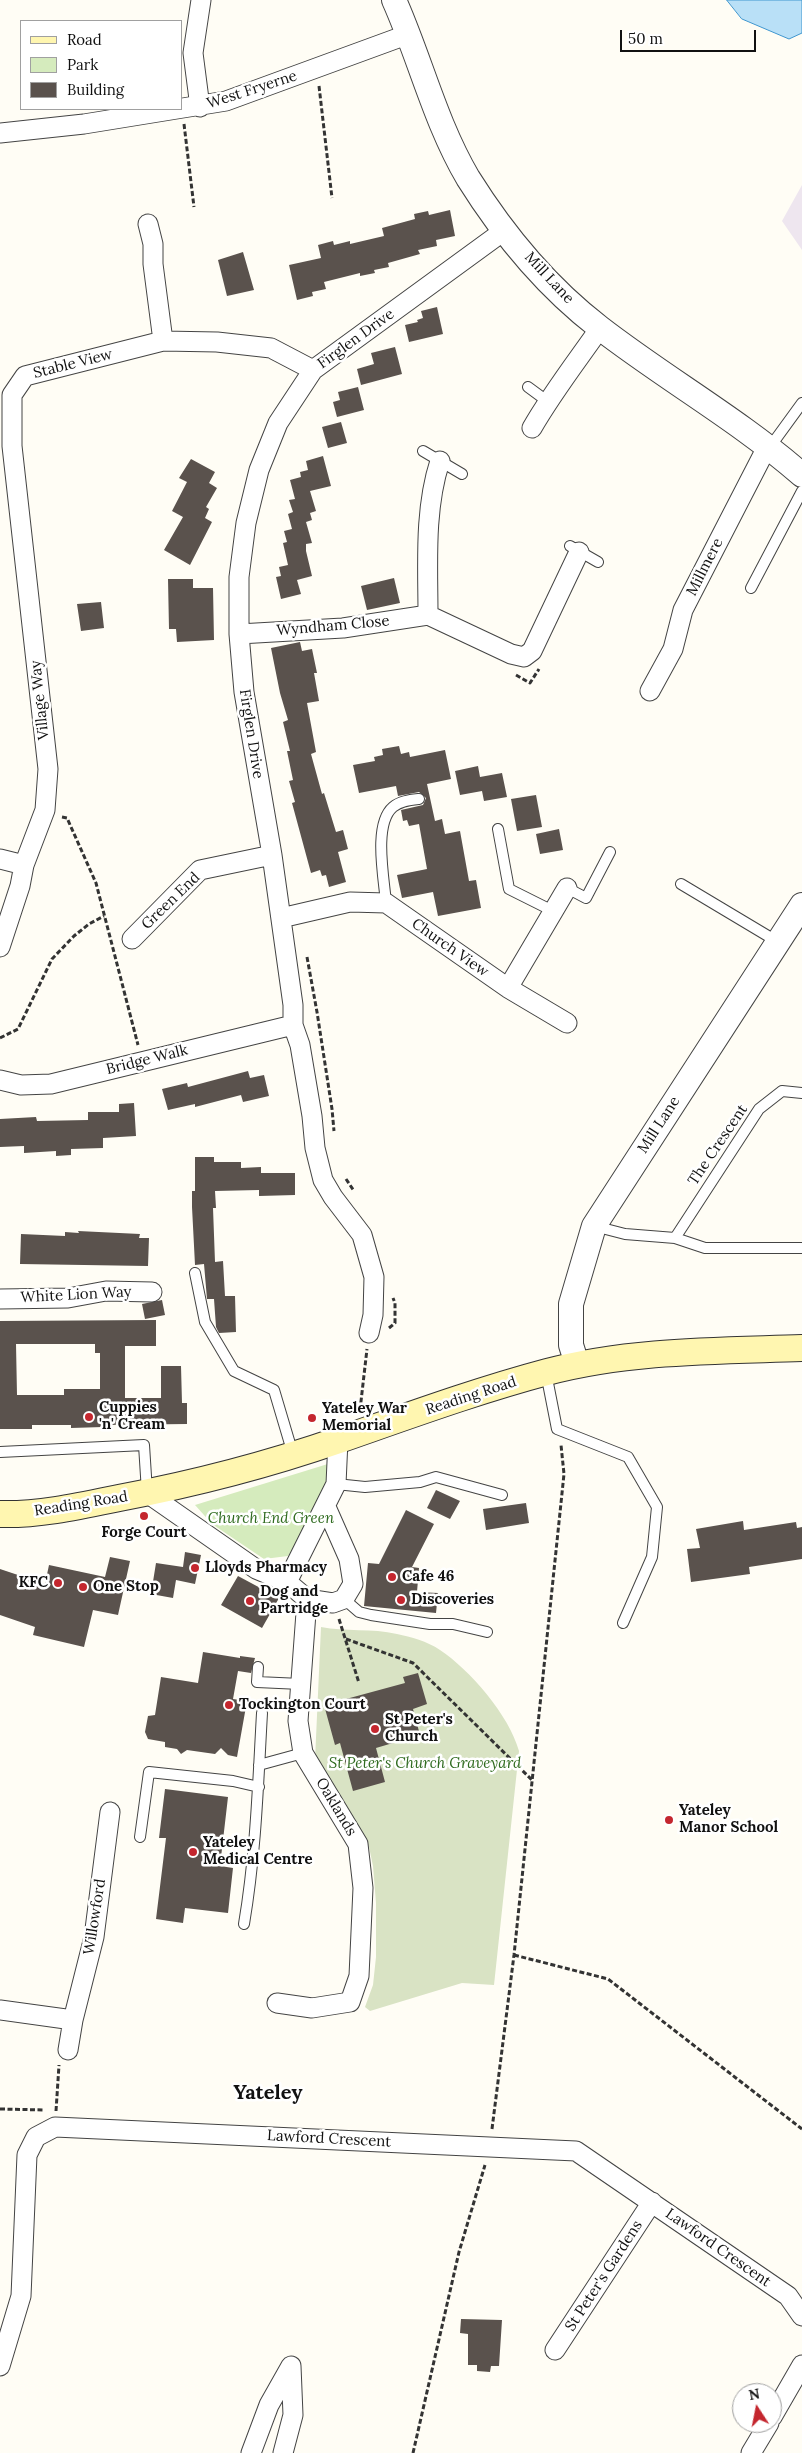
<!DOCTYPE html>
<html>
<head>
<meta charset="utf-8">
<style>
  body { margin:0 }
  #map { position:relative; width:802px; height:2453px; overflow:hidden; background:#fffdf5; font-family:Lora,serif }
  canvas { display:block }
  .legend { position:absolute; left:20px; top:20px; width:162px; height:90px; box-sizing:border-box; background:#fff; border:1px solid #a0a0a0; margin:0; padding:6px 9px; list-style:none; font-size:15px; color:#111 }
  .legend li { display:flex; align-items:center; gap:10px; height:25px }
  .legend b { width:25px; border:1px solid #a0a0a0 }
  .north { position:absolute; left:732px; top:2383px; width:50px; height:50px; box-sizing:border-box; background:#fff; border:1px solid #a0a0a0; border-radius:50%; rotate:349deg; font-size:14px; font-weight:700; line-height:20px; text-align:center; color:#111 }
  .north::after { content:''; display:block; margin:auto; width:18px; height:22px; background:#c4262e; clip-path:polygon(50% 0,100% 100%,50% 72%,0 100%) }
  .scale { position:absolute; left:620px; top:30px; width:136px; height:22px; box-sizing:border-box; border:2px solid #111; border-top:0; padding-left:6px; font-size:15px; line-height:18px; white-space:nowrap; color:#111; -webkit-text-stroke:4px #fff; paint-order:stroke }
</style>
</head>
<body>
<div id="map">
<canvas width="802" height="2453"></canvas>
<ul class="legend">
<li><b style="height:6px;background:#fff6b0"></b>Road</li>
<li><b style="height:14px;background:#d5ebbd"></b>Park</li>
<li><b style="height:14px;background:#5a524d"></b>Building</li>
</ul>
<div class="north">N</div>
<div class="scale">50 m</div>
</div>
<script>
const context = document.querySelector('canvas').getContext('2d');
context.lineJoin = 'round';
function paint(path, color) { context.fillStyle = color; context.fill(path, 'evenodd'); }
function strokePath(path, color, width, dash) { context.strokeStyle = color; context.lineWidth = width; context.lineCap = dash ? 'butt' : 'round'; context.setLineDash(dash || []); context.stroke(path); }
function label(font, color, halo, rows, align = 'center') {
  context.font = font + ' Lora,serif'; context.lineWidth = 5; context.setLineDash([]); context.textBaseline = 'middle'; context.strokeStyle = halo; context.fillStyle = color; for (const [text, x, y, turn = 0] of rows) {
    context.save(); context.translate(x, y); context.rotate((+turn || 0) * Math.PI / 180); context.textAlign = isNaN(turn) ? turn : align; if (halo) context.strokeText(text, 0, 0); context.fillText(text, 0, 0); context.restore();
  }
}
paint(new Path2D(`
  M802 185V250L782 221Z`), '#eee6ef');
paint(new Path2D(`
  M331 1463C334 1489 303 1535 288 1556L264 1559 212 1524 195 1505Z`), '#d5ebbd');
paint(new Path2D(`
  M321 1627C345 1632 372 1628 397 1634 411 1637 427 1641 440 1650 470 1670 509 1715 519 1751L494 1985 462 1983 370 2011 365 2007 373 1985 376 1957V1903L373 1866 369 1847 360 1829 315 1760Z`), '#d9e3c4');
const water = new Path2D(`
  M727 0H802V33L789 39 742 19Z`);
paint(water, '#b9e0f7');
strokePath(water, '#3f96cf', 1);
paint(new Path2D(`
  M450 210 455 236 436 240 437 246 418 250 420 254 388 263 389 267 374 270 375 273 360 276V273L324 282 326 289 312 292 313 296 297 300 289 265 321 258 318 245 333 241 334 245 350 241V244L384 236 382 228 415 219 414 214 428 211 429 215Z
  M243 252 254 290 227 296 218 260Z
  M437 307 443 334 409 342 405 325 418 322 417 320 423 318 421 311Z
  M395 347 402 374 361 385 357 369 374 364 371 353Z
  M358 387 364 410 337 417 333 402 340 400 338 392Z
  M341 422 347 443 328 448 322 427Z
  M323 456 331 486 310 491 316 511 310 513 312 520 306 522 312 543 306 544V551L312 576 297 580 301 594 281 599 276 577 281 576 279 567 288 565 283 543 287 542 284 531 292 529 288 514 293 512 289 500 295 499 290 480 301 477 300 472 308 470 306 461Z
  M191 459 215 472 209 483 217 488 206 507 209 509 205 518 212 522 190 565 164 550 183 517 172 511 187 482 179 478Z
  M394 578 400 603 367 610 361 586Z
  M168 579H193V588H213L214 640 177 642 176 629H169Z
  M101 602 104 628 81 631 77 604Z
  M300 642 302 651 312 649 317 673H314L319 701 307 703 316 752 311 754 322 794 324 793 336 832 343 830 348 849 338 852 346 882 329 887 326 875 322 876 320 870 311 873 292 803 295 802 289 781 293 780 287 751H290L283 722 288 720 280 693 271 648Z
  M399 746 401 754 409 752 410 757 445 750 451 779 427 784 435 821 442 819 445 834 460 831 469 881 476 880 481 908 438 916 433 892 402 898 397 875 427 869 419 824 409 826 407 820 403 821 401 810 423 805 426 798 419 792 398 796 396 786 359 793 353 765 375 761 374 757 383 755 382 749Z
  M478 766 480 777 502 773 507 797 484 801 482 791 460 795 455 771Z
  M536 795 542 827 517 831 511 799Z
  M559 829 563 850 540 854 536 834Z
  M248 1071 250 1078 264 1075 269 1096 243 1102 241 1095 195 1107V1104L168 1110 162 1089 187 1083 188 1087Z
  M134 1103 136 1136 103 1138V1148L71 1149V1155L56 1156V1151L24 1153V1146L0 1147V1119L36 1117 37 1121 88 1120V1112H119V1104Z
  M195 1157H214V1162H241V1168L261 1167V1173H295V1195L259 1196V1190L215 1191 216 1208H213L215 1262 223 1261 225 1296H235L236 1332 219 1333 216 1327 214 1299H207L204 1264 195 1265 192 1207V1191H195Z
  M78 1231 140 1234 139 1238H149L148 1266 20 1264 21 1234 65 1236V1232L79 1233Z
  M162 1300 165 1315 145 1319 142 1304Z
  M156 1320V1346H125V1398H161V1366H181L182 1403H187V1424L103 1425V1427L71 1428V1425H32V1429H0V1321ZM16 1344H95V1353H100V1389H64V1395H17Z
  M436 1490 460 1501 450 1519 427 1508Z
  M526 1503 529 1523 486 1530 483 1509Z
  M406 1510 434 1524 412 1567 419 1568 417 1592 438 1593 436 1613 364 1606 368 1563 379 1564Z
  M743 1521 744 1530 796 1522 797 1528 802 1527V1559L749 1567 750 1574 691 1582 687 1549 700 1548 696 1529Z
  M185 1552 201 1555 195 1584 176 1580 173 1598 151 1594 156 1563 183 1567Z
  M110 1557 130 1561 118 1615 93 1610 84 1647 33 1635 35 1627 0 1615V1569L45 1584 49 1565 105 1577Z
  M238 1576 279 1598 262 1628 221 1605Z
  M203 1652 240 1658V1656L255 1658 251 1673 238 1671 233 1699 247 1701 237 1757 228 1755 221 1748 215 1754 187 1750 181 1754 177 1749 165 1747V1742L148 1739 145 1732 148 1716 155 1715 161 1677 198 1683Z
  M418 1673 427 1704 413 1709 420 1735 376 1748 385 1782 353 1791 340 1743 335 1745 324 1705 405 1683 403 1677Z
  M165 1789 228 1797 220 1866 233 1868 228 1913 185 1908 183 1923 156 1919 166 1838H159Z
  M461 2319 502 2320 499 2366H491L490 2372 477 2371V2365H468V2334L460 2333Z`), '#5a524d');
const service = new Path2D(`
  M528 387 547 401
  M770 447 802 403
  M423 451 462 474
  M570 546 598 562
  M751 588 802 491
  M498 829 509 889 553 911
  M681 884 778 942
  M567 888 586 898 610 852
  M386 903C384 878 373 824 393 807 400 801 410 800 419 799
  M594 1226 625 1234 675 1238 705 1248H802
  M675 1238 759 1109 782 1091 802 1093
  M195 1273 205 1322 234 1371 274 1390 293 1454
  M546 1373 557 1429 628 1457 657 1507 652 1557 623 1623
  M0 1452 144 1445 147 1492
  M336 1484 365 1487 420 1482 436 1477 502 1495
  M344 1599 359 1612 371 1615 430 1624H453L487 1632
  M258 1667 257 1682 301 1684
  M259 1765 303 1753
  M140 1837 149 1772 233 1781 259 1787
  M244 1924C256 1853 258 1784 262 1713`);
const minor = new Path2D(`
  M200 107 193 53 201 0
  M0 133 84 124 226 101 409 34
  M148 224 153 244V264L163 341
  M532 428C552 393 577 361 600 328
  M428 615C428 565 424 510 440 461
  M239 634 343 628 428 615 511 654 524 657 532 651 579 552
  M650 691 673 649 683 610 768 445
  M0 859 24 865
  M281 918 350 902 386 903 508 988 567 888
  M132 939 200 870 272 855
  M0 947 20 886 24 865 45 810 48 769 12 446V395L25 376 163 341 217 342 271 348 313 370
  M508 988 567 1023
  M0 1080 21 1085 51 1084 293 1025
  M0 1299 68 1298 106 1291 152 1292
  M369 1333 373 1315 374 1277 362 1235 333 1197 323 1180 315 1148 312 1116 300 1045 293 1025V1005L272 855 244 692 239 634V577L246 523 259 470 278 423 313 370 505 230
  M147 1493 256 1569 287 1582 307 1599 298 1721 303 1753 358 1844 363 1888 359 1976 350 2002 312 2008 277 2003
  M287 1582 336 1484 338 1440
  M307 1599 333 1603 344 1599 353 1584 349 1559 326 1507
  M0 2010 73 2020 94 1937 110 1812
  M68 2050 73 2020
  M555 2350 652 2202
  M0 2366 21 2296 27 2155 36 2137 55 2127 576 2151 788 2296 802 2316
  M772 2417 802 2365
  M251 2453 269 2405 291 2366 293 2415 283 2453
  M751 2453 769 2423`);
const tertiary = new Path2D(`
  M394 0C420 58 435 122 468 178 503 234 548 288 600 328 666 379 739 420 802 475
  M577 1364 571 1345V1304L594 1226 802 905`);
const secondary = new Path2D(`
  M0 1514C40 1515 80 1506 119 1498 193 1484 267 1465 339 1440 408 1416 476 1391 547 1372 630 1350 717 1351 802 1348`);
strokePath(service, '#444', 12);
strokePath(minor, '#444', 21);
strokePath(tertiary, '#444', 26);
strokePath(secondary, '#333', 28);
strokePath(new Path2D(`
  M319 86 332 198
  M184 124 194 207
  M516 675 530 683 539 669
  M62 817 67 818 96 883 138 1045
  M307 957 317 1012 332 1109 334 1131
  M0 1038 18 1029 52 959 74 936 89 924 104 916
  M346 1179 354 1191
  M389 1328 395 1323V1303L393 1298
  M360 1410 367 1349
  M339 1619 359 1683
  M346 1639 413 1663 532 1780
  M514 1955 608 1979 802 2129
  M0 2109 45 2110
  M56 2111 59 2065
  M492 2129 514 1955 564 1474 561 1445
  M413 2453 459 2252 485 2165`), '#333', 3, [5, 2.5]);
strokePath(service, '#fff', 10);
strokePath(minor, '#fff', 19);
strokePath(tertiary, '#fff', 24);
strokePath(secondary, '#fff6b0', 26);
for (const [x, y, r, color] of [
  [89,1417,5,"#c4262e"],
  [312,1418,5,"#c4262e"],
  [144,1516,5,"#c4262e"],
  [195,1568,5,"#c4262e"],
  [392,1577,5,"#c4262e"],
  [58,1583,5,"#c4262e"],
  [83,1587,5,"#c4262e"],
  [401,1600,5,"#c4262e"],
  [250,1601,5,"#c4262e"],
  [229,1705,5,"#c4262e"],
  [375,1729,5,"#c4262e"],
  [669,1820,5,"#c4262e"],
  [193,1852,5,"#c4262e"]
]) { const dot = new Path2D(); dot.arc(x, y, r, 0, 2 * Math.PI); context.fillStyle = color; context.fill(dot); strokePath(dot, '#fff', 2); }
label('15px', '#111', '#fff', [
  ["West Fryerne",252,90,-18],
  ["Mill Lane",549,278,47],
  ["Firglen Drive",356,339,-36],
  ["Stable View",73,364,-14],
  ["Millmere",705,567,-63],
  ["Wyndham Close",333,626,-5],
  ["Village Way",40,700,-96],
  ["Firglen Drive",251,734,81],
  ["Green End",171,901,-44],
  ["Church View",450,948,35],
  ["Bridge Walk",147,1060,-14],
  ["Mill Lane",659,1125,-57],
  ["The Crescent",718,1145,-56],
  ["White Lion Way",76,1295,-3],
  ["Reading Road",471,1396,-18],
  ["Reading Road",81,1504,-9],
  ["Oaklands",336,1807,59],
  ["Willowford",95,1917,-81],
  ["Lawford Crescent",329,2139,3],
  ["Lawford Crescent",718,2248,35],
  ["St Peter's Gardens",604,2276,-57]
]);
label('bold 15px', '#111', '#fff', [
  ["Cuppies",99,1408],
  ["'n' Cream",99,1425],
  ["Yateley War",322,1409],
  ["Memorial",322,1426],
  ["Forge Court",144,1533,"center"],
  ["Lloyds Pharmacy",205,1568],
  ["Cafe 46",402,1577],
  ["KFC",48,1583,"right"],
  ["One Stop",93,1587],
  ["Dog and",260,1592],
  ["Partridge",260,1609],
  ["Discoveries",411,1600],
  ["Tockington Court",239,1705],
  ["St Peter's",385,1720],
  ["Church",385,1737],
  ["Yateley",679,1811],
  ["Manor School",679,1828],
  ["Yateley",203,1843],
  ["Medical Centre",203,1860]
], 'left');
label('italic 15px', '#2f6b1f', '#fff', [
  ["Church End Green",271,1519],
  ["St Peter's Church Graveyard",425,1764]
]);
label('bold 20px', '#111', '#fff', [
  ["Yateley",268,2093]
]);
</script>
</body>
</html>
